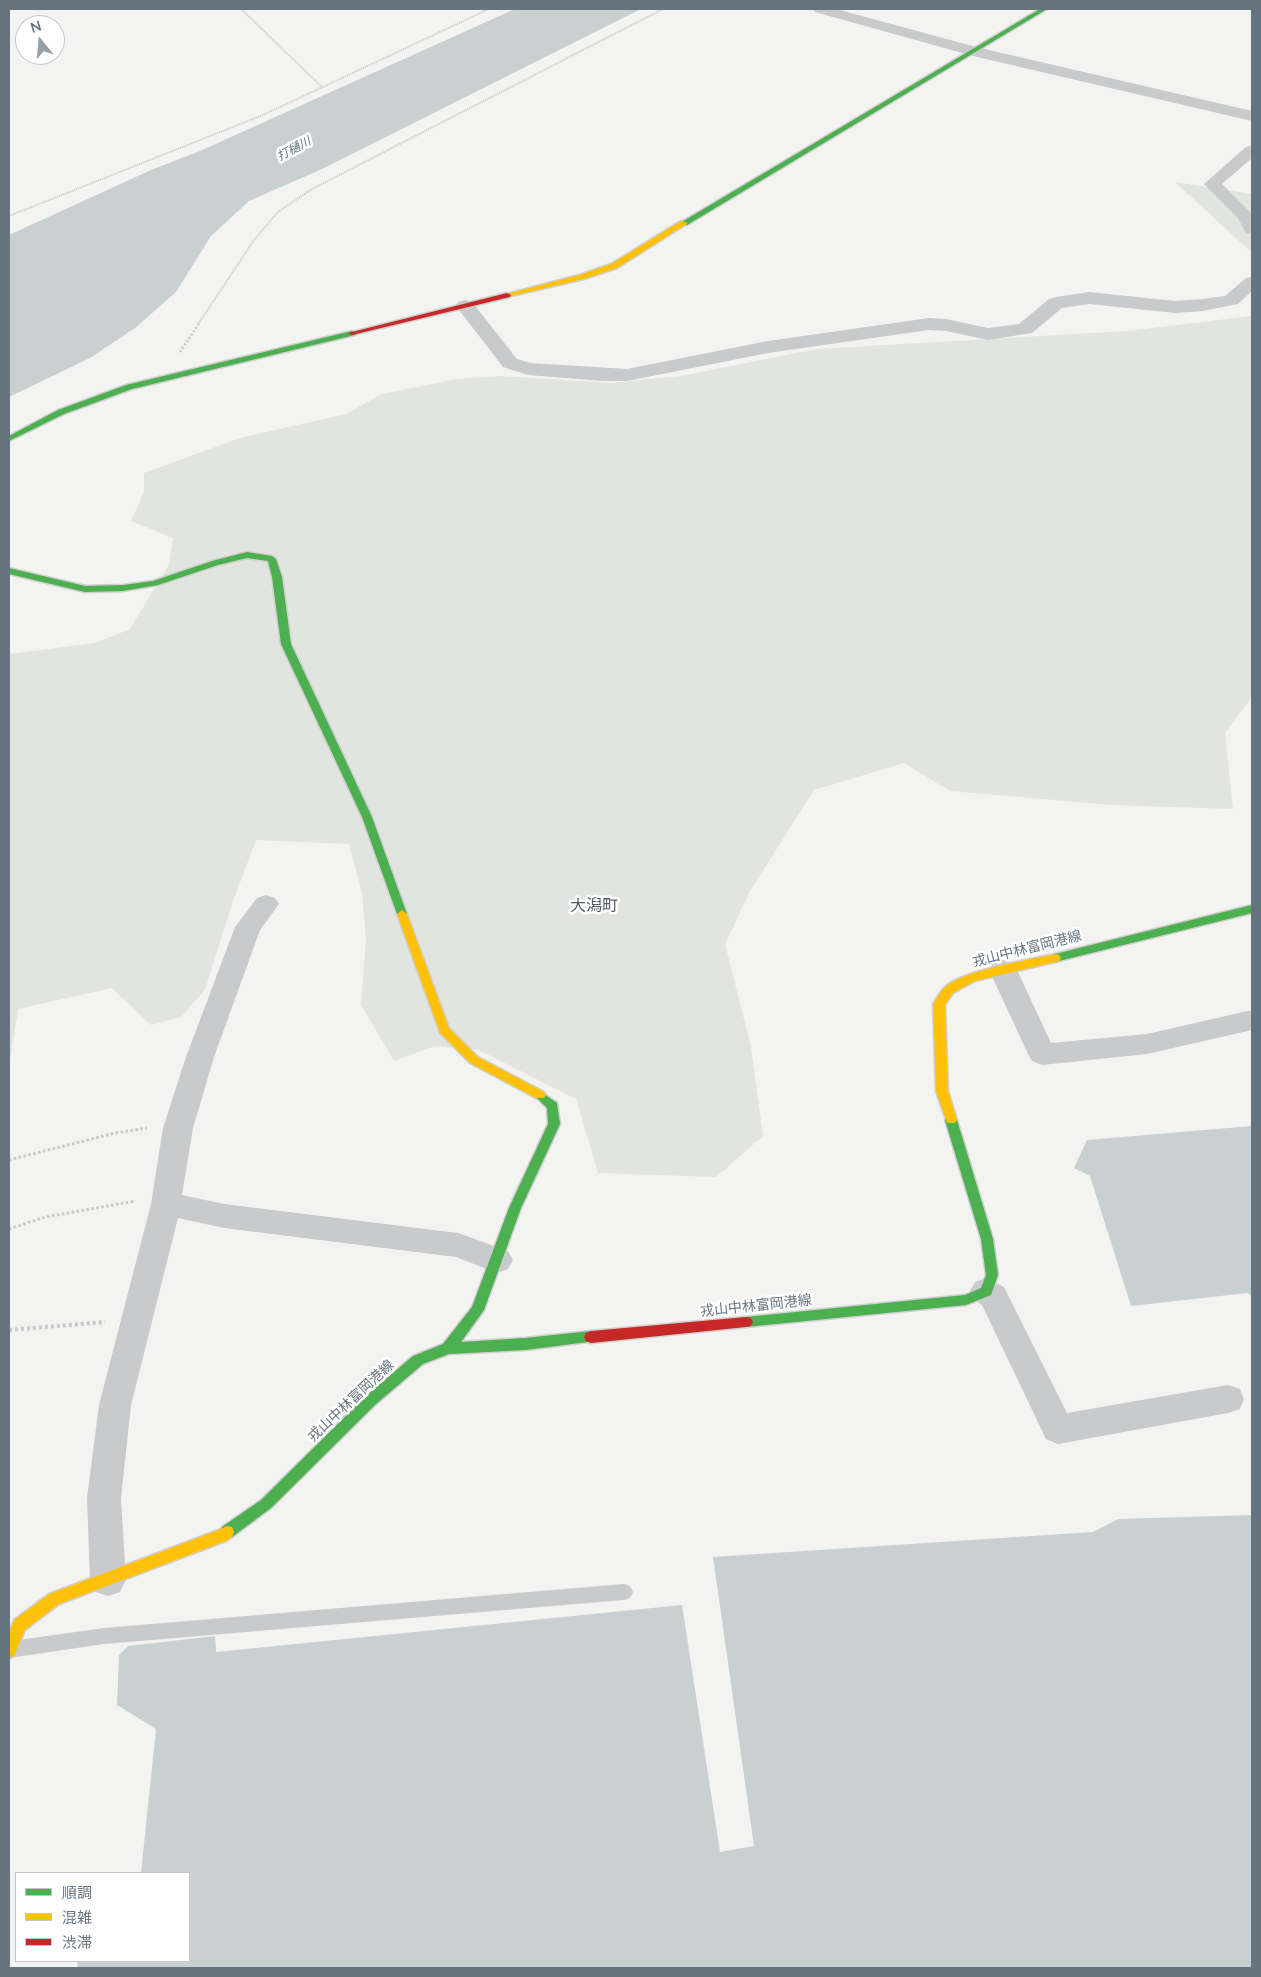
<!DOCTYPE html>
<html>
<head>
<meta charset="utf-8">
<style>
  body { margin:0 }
  #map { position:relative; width:1261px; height:1977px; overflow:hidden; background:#f3f3f1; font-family:Mulish,"Noto Sans JP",sans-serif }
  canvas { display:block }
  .frame { position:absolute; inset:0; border:10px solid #65747f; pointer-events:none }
  .legend { position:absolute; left:15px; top:1872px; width:175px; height:90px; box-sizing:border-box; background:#fff; border:1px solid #c1c7cc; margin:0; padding:6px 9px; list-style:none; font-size:15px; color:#65747f }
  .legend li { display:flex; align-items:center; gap:10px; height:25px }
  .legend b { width:25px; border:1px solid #c1c7cc }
  .north { position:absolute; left:15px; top:15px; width:50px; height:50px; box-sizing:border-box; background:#fff; border:1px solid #c1c7cc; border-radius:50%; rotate:343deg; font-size:14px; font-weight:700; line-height:20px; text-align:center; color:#65747f }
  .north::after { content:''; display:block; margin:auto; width:18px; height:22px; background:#97a0a7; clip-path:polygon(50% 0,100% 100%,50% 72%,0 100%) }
</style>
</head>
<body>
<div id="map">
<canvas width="1261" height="1977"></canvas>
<div class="frame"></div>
<ul class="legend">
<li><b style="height:6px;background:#4caf50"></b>順調</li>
<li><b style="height:6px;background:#ffc107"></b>混雑</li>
<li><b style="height:6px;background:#c62828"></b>渋滞</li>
</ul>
<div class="north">N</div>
</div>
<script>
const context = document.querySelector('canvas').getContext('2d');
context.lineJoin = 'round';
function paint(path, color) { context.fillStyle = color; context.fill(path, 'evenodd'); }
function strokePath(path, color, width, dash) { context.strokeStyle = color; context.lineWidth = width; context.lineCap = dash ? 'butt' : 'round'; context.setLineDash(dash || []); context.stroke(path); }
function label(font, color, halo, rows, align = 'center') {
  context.font = font + ' Mulish,"Noto Sans JP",sans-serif'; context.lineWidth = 5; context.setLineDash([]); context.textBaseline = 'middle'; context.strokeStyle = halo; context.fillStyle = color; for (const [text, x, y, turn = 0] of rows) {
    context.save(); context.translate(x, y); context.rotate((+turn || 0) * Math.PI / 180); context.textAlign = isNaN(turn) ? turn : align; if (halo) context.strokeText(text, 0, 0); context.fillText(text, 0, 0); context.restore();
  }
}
paint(new Path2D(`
  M1175 182 1252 194V253Z
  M1252 316V697L1225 733 1233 809 1112 805 950 791 904 763 814 790 750 891 725 944 751 1047 763 1136 716 1177 598 1173 576 1099 479 1050 435 1046 394 1061 361 1005 366 939 362 893 349 844 256 840 232 904 205 990 181 1017 151 1025 112 988 18 1009 9 1067V654L95 643 130 629 169 565 173 538 131 521 144 492V473L240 438 346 414 382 394 457 379 500 376 612 383 681 376 816 349 1127 331Z`), '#e2e5df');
paint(new Path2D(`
  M515 9H641L322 169 249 201 211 236 176 292 135 328 90 358 9 397V235L151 170 200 151Z
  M1252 1126V1296L1247 1293 1131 1306 1090 1176 1074 1168 1087 1140Z
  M1252 1515V1968H77L78 1961H189V1873H141L156 1729 117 1705 119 1655 128 1646 215 1636 216 1652 682 1605 720 1852 754 1846 713 1557 1093 1532 1118 1519Z`), '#c8d0d2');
const fast = new Path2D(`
  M1040 9H1047L687 225 680 223Z
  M352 331 356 333 355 335 132 389 64 414 9 441V436L58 410 126 385Z
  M247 552 272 556 276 559 282 577 291 644 372 817 407 914 406 917 402 918 397 914 362 817 281 644 272 577 268 561 247 558 218 565 158 585 123 591 85 592 9 574V568L85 586 123 585 153 581 212 561Z
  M1252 905V913L1055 962 1049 958 1055 954Z
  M540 1091 557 1103 560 1124 521 1208 484 1310 461 1342 525 1338 591 1331 596 1333 598 1337 596 1341 525 1350 449 1354 423 1364 376 1404 271 1508 232 1537 227 1538 222 1537 220 1532 222 1527 261 1500 366 1396 413 1356 443 1344 472 1307 509 1208 548 1124 547 1108 534 1095 536 1092Z
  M951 1115 955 1117 957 1120 993 1239 998 1275 991 1295 966 1305 746 1327 741 1326 739 1322 741 1318 746 1317 965 1295 981 1288 986 1275 981 1239 945 1120 947 1117Z`);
const slow = new Path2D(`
  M681 221 688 223 617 268 584 279 507 297 503 295 579 275 611 264Z
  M402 910 407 914 449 1028 478 1057 544 1092 546 1095 544 1098H536L470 1063 440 1033 397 914Z
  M1055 954 1059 955 1061 958 1059 961 975 981 953 993 945 1005 948 1091 957 1120 955 1123H947L936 1091 933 1004C936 999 940 992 944 988 962 970 1029 960 1055 954Z
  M227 1526 232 1527 234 1532 232 1537 226 1541 59 1604 25 1630 14 1656 9 1658V1633L14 1620 49 1594 216 1531Z`);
const jam = new Path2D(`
  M507 293 511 295 510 297 352 335 348 333Z
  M746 1317 751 1318 753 1322 751 1326 746 1327 591 1343 586 1341 584 1337 586 1333 591 1331Z`);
strokePath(fast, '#d0d0d0', 3);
strokePath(slow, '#d0d0d0', 3);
strokePath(jam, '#d0d0d0', 3);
strokePath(new Path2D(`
  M241 9 322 87
  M9 216 263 115 489 9
  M199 323 254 240 278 212 312 189 663 9`), '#c7c8c7', 2, [1, 1]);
strokePath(new Path2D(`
  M180 352 200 322`), '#c7c8c7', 2.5, [2, 2]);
strokePath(new Path2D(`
  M9 1160 115 1133 147 1128
  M9 1229 45 1217 136 1201`), '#c7c8c7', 3, [2.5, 2.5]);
strokePath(new Path2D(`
  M9 1330 105 1322`), '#c7c8c7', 4, [3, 3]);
paint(new Path2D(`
  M624 1584 630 1586 633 1592 630 1598 624 1600 104 1644 9 1658V1642L11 1641 104 1628Z`), '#c8cacb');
paint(new Path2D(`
  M813 9H836L976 47 1252 111V121L973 56 815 12Z
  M1252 145V158L1222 184 1252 214V234L1246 233 1238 218 1204 184 1246 147Z
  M1252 277V291L1238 304 1203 311 1175 313 1089 304 1062 308 1032 333 988 340 946 331 929 330 768 353 627 381H603L528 375 503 367 456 306 458 302 465 300 472 302 517 359 530 363 627 369 768 341 929 318 946 319 988 328 1019 324 1049 299 1056 297 1089 292 1175 301 1203 299 1225 296 1246 278Z
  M266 895 275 898 279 904 260 930 214 1057 193 1128 182 1195 224 1204 458 1233 508 1251 513 1260 508 1269 497 1273 456 1257 224 1228 178 1218 131 1405 121 1498 126 1580 120 1592 108 1596 96 1592 90 1580 87 1498 99 1405 151 1204 163 1128 186 1057 235 927 257 898Z
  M1003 960 1013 963 1017 970 1051 1043 1147 1034 1252 1010V1030L1147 1054 1042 1065 1032 1061 1028 1054 989 970 993 963Z
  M986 1278 1004 1287 1067 1413 1228 1385 1240 1389 1244 1399 1240 1409 1228 1413 1058 1444 1046 1439 982 1305 975 1300 970 1291 975 1282Z`), '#c8cacb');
paint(fast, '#4caf50');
paint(slow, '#ffc107');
paint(jam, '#c62828');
label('italic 12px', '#60767c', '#fff', [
  ["打樋川",294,149,-28]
]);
label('14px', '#65747f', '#fff', [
  ["戎山中林富岡港線",1027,949,-14],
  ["戎山中林富岡港線",756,1306,-6],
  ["戎山中林富岡港線",351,1401,-43]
]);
label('16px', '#525d64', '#fff', [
  ["大潟町",594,906]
]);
</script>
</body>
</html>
